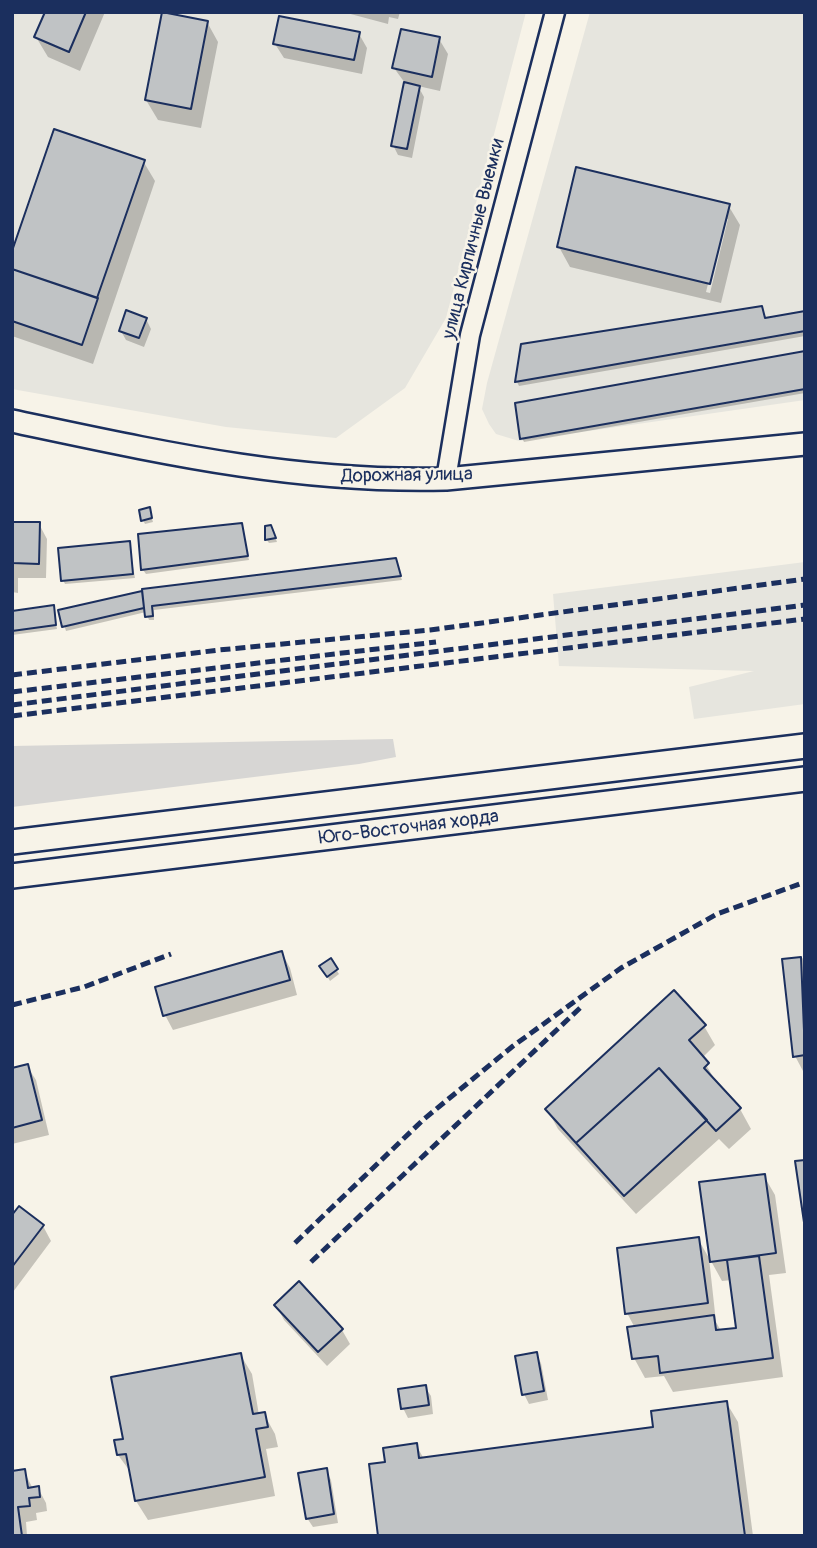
<!DOCTYPE html>
<html>
<head>
<meta charset="utf-8">
<style>
  body { margin:0 }
  #map { position:relative; width:817px; height:1548px; overflow:hidden; background:#f7f3e8; font-family:Pangolin,sans-serif }
  canvas { display:block }
  .frame { position:absolute; inset:0; border:14px solid #1b2f5e; pointer-events:none }
</style>
</head>
<body>
<div id="map">
<canvas width="817" height="1548"></canvas>
<div class="frame"></div>
</div>
<script>
const context = document.querySelector('canvas').getContext('2d');
context.lineJoin = 'round';
function paint(path, color) { context.fillStyle = color; context.fill(path, 'evenodd'); }
function strokePath(path, color, width, dash) { context.strokeStyle = color; context.lineWidth = width; context.lineCap = dash ? 'butt' : 'round'; context.setLineDash(dash || []); context.stroke(path); }
function label(font, color, halo, rows, align = 'center') {
  context.font = font + ' Pangolin,sans-serif'; context.lineWidth = 5; context.setLineDash([]); context.textBaseline = 'middle'; context.strokeStyle = halo; context.fillStyle = color; for (const [text, x, y, turn = 0] of rows) {
    context.save(); context.translate(x, y); context.rotate((+turn || 0) * Math.PI / 180); context.textAlign = isNaN(turn) ? turn : align; if (halo) context.strokeText(text, 0, 0); context.fillText(text, 0, 0); context.restore();
  }
}
paint(new Path2D(`
  M12 12H526L446 318 405 388 336 438 226 427 12 389Z
  M590 12H805V400L519 441 496 434 489 424 482 409 487 383Z
  M805 562V704L694 719 689 687 754 671 559 666 553 594Z`), '#e6e5de');
paint(new Path2D(`
  M393 739 396 757 359 764 12 807V746Z`), '#d7d6d4');
paint(new Path2D(`
  M47 12H105L80 71 48 57 36 37Z
  M343 12H400L398 19 389 17 388 24Z
  M207 22 218 42 201 128 158 120 146 100Z
  M359 34 367 48 362 74 284 58 275 44Z
  M439 39 448 54 440 91 418 86 424 97 412 158 398 155 393 145 405 83 394 68Z
  M143 161 155 181 93 364 12 336V257Z
  M728 205 740 225 721 303 570 267 559 247ZM724 219H728L710 293 706 292Z
  M761 308 765 320 805 313V336L519 386 517 382 522 345Z
  M146 319 151 329 144 347 126 340 121 331Z
  M805 353V393L524 442 522 438Z
  M149 509 153 522 145 524 143 520Z
  M39 524 47 539 46 578H18V593L12 592V553Z
  M241 525 249 560 146 574 143 570 140 536Z
  M273 531 277 542 269 543 266 539Z
  M129 543 135 578 65 584 63 580Z
  M395 560 402 580 154 610V620H149L146 612 66 631 60 611 144 593Z
  M53 607 57 629 12 635V613Z
  M282 953 290 968 297 995 173 1030 165 1015Z
  M805 958V1071H803L795 1056 784 961Z
  M330 960 339 974 330 981 321 966Z
  M704 1026 715 1045 702 1058 718 1085 740 1109 751 1129 729 1149 719 1139 636 1214 558 1129 547 1109Z
  M27 1066 36 1080 49 1135 12 1144V1069Z
  M764 1176 775 1195 786 1273 769 1275 783 1377 673 1392 664 1376 645 1378 634 1358 635 1328 627 1313 698 1239 709 1258 716 1322 721 1331 738 1329 732 1280 722 1281 711 1261Z
  M12 1218 43 1226 51 1241 13 1292Z
  M276 1305 342 1330 350 1344 327 1366 284 1320Z
  M240 1354 252 1374 259 1415 264 1414 275 1434 278 1447 266 1449 275 1496 148 1520 136 1501 132 1474 118 1455Z
  M536 1354 541 1363 548 1400 529 1404 524 1394Z
  M425 1387 431 1396 433 1414 408 1418 403 1408Z
  M726 1402 738 1422 753 1536H380L387 1464 416 1445 424 1459 655 1428Z
  M326 1470 331 1480 338 1523 313 1527 307 1518Z
  M24 1471 33 1489 38 1488 46 1503 47 1511 36 1513 37 1520 26 1522 27 1536H12Z`), '#0003');
const building = new Path2D(`
  M45 12H86L69 52 34 37Z
  M162 12 208 21 191 109 145 100Z
  M279 16 360 32 354 60 273 44Z
  M401 29 440 37 432 77 392 68Z
  M404 82 420 86 407 149 391 146Z
  M54 129 145 160 97 298 12 269V251Z
  M576 167 730 204 710 284 557 247Z
  M12 269 98 298 82 345 12 321Z
  M762 306 765 318 805 311V331L515 382 521 344Z
  M126 310 147 318 139 338 119 331Z
  M805 351V389L520 439 515 403Z
  M150 507 152 518 141 521 139 510Z
  M12 522H40L39 564 12 563Z
  M242 523 248 556 141 570 138 534Z
  M271 525 276 538 265 540V526Z
  M130 541 133 574 61 581 58 548Z
  M396 558 401 576 152 606 153 616 145 617 142 589Z
  M142 591 144 608 62 627 58 610Z
  M54 605 56 625 12 631V611Z
  M282 951 290 980 163 1016 155 987Z
  M801 957 805 1055 793 1057 782 959Z
  M331 958 338 969 327 977 319 966Z
  M674 990 706 1025 689 1040 709 1063 704 1068 741 1108 716 1131 659 1068 576 1143 545 1109Z
  M28 1064 42 1120 12 1128V1068Z
  M659 1068 707 1120 624 1196 576 1143Z
  M805 1160V1229L795 1161Z
  M765 1174 776 1253 710 1262 699 1182Z
  M19 1206 44 1225 12 1267V1215Z
  M699 1237 708 1303 625 1314 617 1248Z
  M759 1256 773 1358 660 1373 658 1356 632 1359 627 1327 714 1315 716 1330 736 1328 727 1260Z
  M299 1281 343 1329 318 1352 274 1305Z
  M537 1352 544 1391 522 1395 515 1356Z
  M241 1353 253 1414 265 1412 268 1427 256 1429 265 1477 135 1501 126 1454 117 1455 114 1440 123 1439 111 1377Z
  M426 1385 429 1405 401 1409 398 1389Z
  M727 1401 745 1536H378L369 1464 385 1462 383 1448 417 1443 419 1458 653 1427 651 1411Z
  M327 1468 334 1514 306 1519 298 1473Z
  M25 1469 28 1488 39 1486 40 1497 29 1498 30 1506 18 1507 22 1536H12V1471Z`);
paint(building, '#c0c3c5');
strokePath(building, '#1b2f5e', 2);
const tertiary = new Path2D(`
  M446 479 470 335 555 12`);
const secondary = new Path2D(`
  M12 421C159 452 294 483 446 479L805 444`);
const primary = new Path2D(`
  M12 842 805 746
  M12 876 805 779`);
strokePath(tertiary, '#1b2f5e', 23);
strokePath(secondary, '#1b2f5e', 26);
strokePath(primary, '#1b2f5e', 28);
strokePath(tertiary, '#f7f3e8', 18);
strokePath(secondary, '#f7f3e8', 21);
strokePath(primary, '#f7f3e8', 23);
strokePath(new Path2D(`
  M12 675 219 650 430 630 805 579
  M12 692 436 642
  M12 705 805 605
  M12 716 805 619
  M12 1005 84 987 171 954
  M295 1243 424 1119 513 1046 621 968 717 914 805 882
  M311 1262 581 1007`), '#1b2f5e', 5, [10, 5]);
label('19px', '#1b2f5e', '#f7f3e8', [
  ["улица Кирпичные Выемки",474,239,-76],
  ["Дорожная улица",407,476,-1],
  ["Юго-Восточная хорда",409,828,-7]
]);
</script>
</body>
</html>
